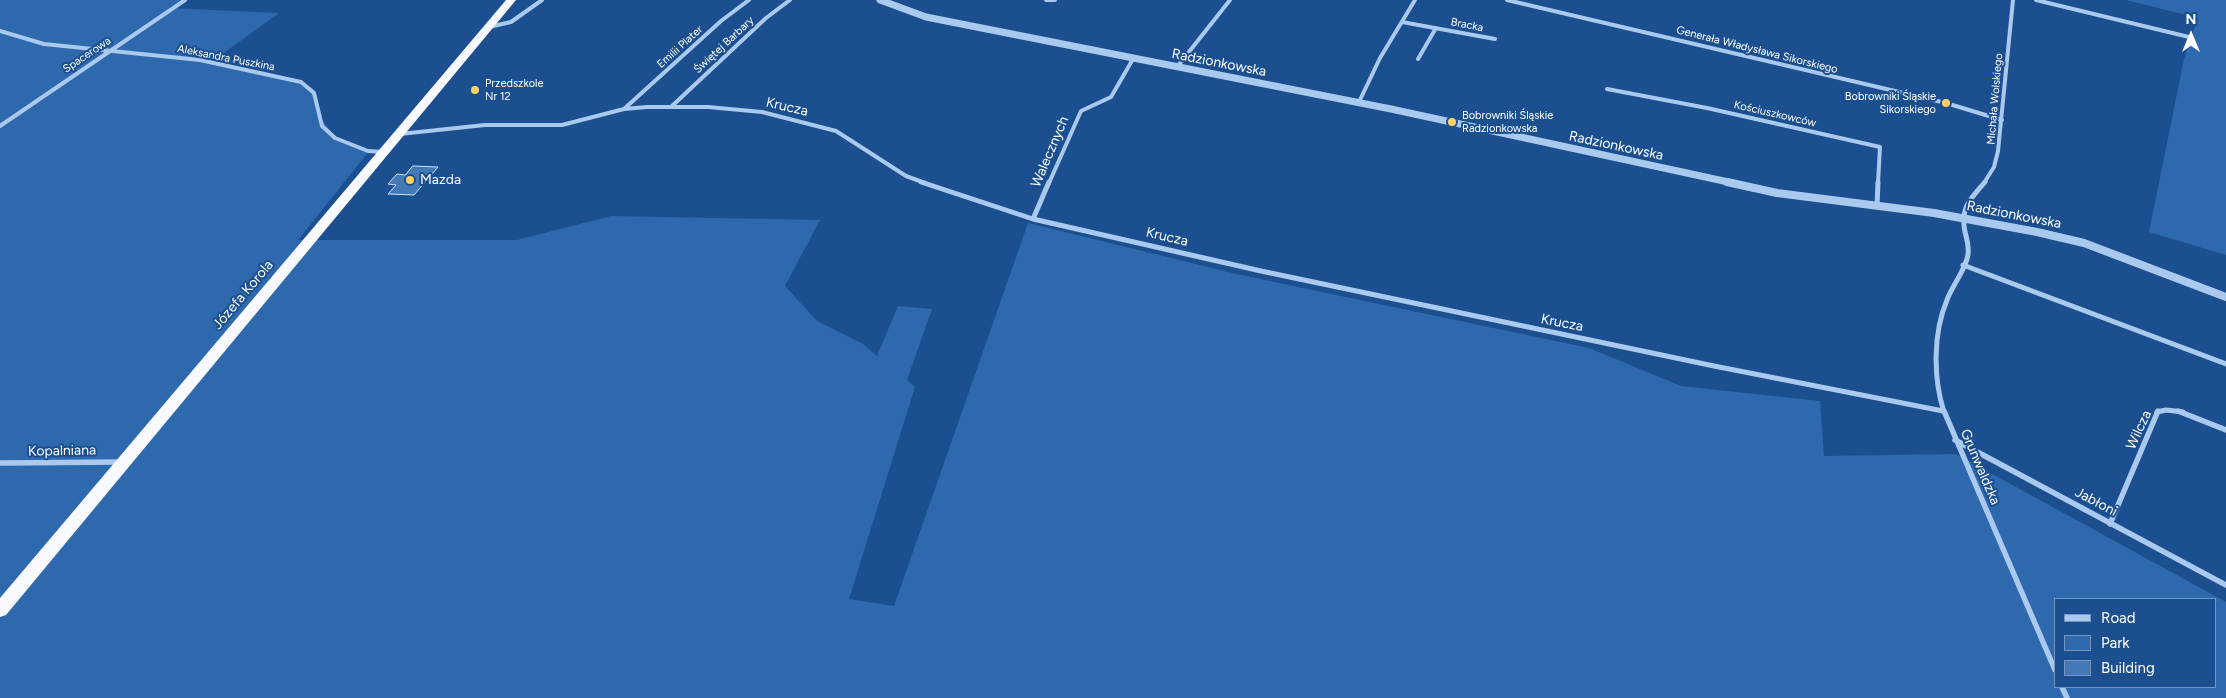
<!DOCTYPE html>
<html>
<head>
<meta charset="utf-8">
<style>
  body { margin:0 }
  #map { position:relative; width:2226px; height:698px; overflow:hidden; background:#1b4f8f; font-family:Figtree,sans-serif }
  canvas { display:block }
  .legend { position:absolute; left:2054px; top:598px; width:162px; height:90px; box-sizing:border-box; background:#1b4f8f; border:1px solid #7695bc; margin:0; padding:6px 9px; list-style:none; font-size:15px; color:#fff }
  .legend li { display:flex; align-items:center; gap:10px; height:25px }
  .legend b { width:25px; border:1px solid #7695bc }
  .north { position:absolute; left:2166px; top:10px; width:50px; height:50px; -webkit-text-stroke:4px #1b4f8f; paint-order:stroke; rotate:0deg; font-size:14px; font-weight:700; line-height:20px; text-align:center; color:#fff }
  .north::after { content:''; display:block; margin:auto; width:18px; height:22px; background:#fff; clip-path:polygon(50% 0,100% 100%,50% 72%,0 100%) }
</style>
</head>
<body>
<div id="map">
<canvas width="2226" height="698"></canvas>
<ul class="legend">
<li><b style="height:6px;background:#a9c9ee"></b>Road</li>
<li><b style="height:14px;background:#2e69ad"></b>Park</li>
<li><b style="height:14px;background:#4478b7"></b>Building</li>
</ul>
<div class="north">N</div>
</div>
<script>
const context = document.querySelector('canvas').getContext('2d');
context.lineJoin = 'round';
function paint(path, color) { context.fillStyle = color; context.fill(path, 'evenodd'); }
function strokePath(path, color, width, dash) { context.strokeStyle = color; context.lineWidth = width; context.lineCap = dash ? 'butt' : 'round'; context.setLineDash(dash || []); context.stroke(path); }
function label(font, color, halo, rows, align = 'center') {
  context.font = font + ' Figtree,sans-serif'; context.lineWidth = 4; context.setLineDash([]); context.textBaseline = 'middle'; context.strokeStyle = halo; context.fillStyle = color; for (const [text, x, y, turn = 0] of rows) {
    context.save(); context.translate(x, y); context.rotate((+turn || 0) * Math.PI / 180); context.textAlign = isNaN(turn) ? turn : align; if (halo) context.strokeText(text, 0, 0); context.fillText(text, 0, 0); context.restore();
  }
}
paint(new Path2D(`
  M0 0H181L169 8 279 13 214 60 313 88 320 117 336 138 370 150 298 240H517L611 216 820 220 785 286 817 321 863 344 877 356 898 306 932 309 907 380 915 387 849 599 894 606 1028 223 1241 275 1589 348 1681 386 1820 401 1824 456 1956 454 2226 602V698H0ZM2055 599H2215V687H2055Z
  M2126 0H2226V255L2149 232 2184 59 2198 18Z`), '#2e69ad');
const building = new Path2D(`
  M413 166 438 167 414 195 388 194 396 185 388 184 397 174 405 175Z`);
paint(building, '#4478b7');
strokePath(building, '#cfe3fa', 1);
strokePath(new Path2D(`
  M1046 0H1055
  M1507 0 1946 103 2002 120
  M2036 0 2189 37
  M1402 22 1495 39
  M489 27 511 22 542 0
  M0 31 44 44 200 60 301 82 314 93 322 126 335 138 368 151 383 152
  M1418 59 1436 28
  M1177 67 1230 0
  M1607 89 1707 108 1880 147 1878 183
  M1359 102 1380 58 1415 0
  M672 106 766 18 790 0
  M624 109 721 21 749 0
  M0 126 185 0
  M400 134 485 125H562L624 109 647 107H708L762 112 836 131 906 176 925 183
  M1049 183 1081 111 1111 97 1133 59
  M1984 183 1994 167 1998 151 2013 0`), '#a9c9ee', 4);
strokePath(new Path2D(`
  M921 182 1033 219 1261 271 1714 366 1943 411
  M1877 207 1878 182
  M1033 219 1049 182
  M1963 265 2226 364
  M1944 412C1933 378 1933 333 1947 300 1953 284 1965 271 1968 255 1969 247 1967 239 1965 232 1960 207 1970 200 1985 182
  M2157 412 2166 410 2183 412`), '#a9c9ee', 5);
strokePath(new Path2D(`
  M1944 411 2055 670
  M2178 411 2226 430
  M1955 440 2226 585
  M0 463 121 462
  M2110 524 2158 411
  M2062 687 2067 698`), '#a9c9ee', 5.5);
strokePath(new Path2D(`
  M880 0 926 17 1391 109 1733 183`), '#a9c9ee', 7);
strokePath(new Path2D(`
  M1727 182 1777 193 1934 213 2037 232 2084 243 2226 297`), '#a9c9ee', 8);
paint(new Path2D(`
  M506 0H516L6 615 0 617V598Z`), '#f8faff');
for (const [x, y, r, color] of [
  [475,90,5,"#ffd166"],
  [1946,103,5,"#ffd166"],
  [1452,122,5,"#ffd166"],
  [410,180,5,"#ffd166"]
]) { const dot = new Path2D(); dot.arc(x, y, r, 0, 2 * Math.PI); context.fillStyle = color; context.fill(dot); strokePath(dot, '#1b4f8f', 2); }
label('11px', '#fff', '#1b4f8f', [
  ["Bracka",1467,25,11],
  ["Świętej Barbary",724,45,-43],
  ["Emilii Plater",680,47,-42],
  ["Generała Władysława Sikorskiego",1757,50,14],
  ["Spacerowa",87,55,-34],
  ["Aleksandra Puszkina",226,58,11],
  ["Michała Wolskiego",1995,99,-85],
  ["Kościuszkowców",1775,114,13]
]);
label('11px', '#fff', '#1b4f8f', [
  ["Przedszkole",485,84],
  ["Nr 12",485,97],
  ["Bobrowniki Śląskie",1936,97,"right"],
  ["Sikorskiego",1936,110,"right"],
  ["Bobrowniki Śląskie",1462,116],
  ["Radzionkowska",1462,129]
], 'left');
label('14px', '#fff', '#1b4f8f', [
  ["Radzionkowska",1219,63,11],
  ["Krucza",787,107,13],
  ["Radzionkowska",1616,146,12],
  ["Walecznych",1050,152,-67],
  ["Radzionkowska",2014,215,11],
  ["Krucza",1167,237,13],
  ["Józefa Korola",243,295,-50],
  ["Krucza",1562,323,11],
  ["Wilcza",2139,430,-65],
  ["Kopalniana",62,451,-1],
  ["Grunwaldzka",1980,467,67],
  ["Jabłoni",2096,502,28]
]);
label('14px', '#fff', '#1b4f8f', [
  ["Mazda",420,180]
], 'left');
</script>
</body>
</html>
